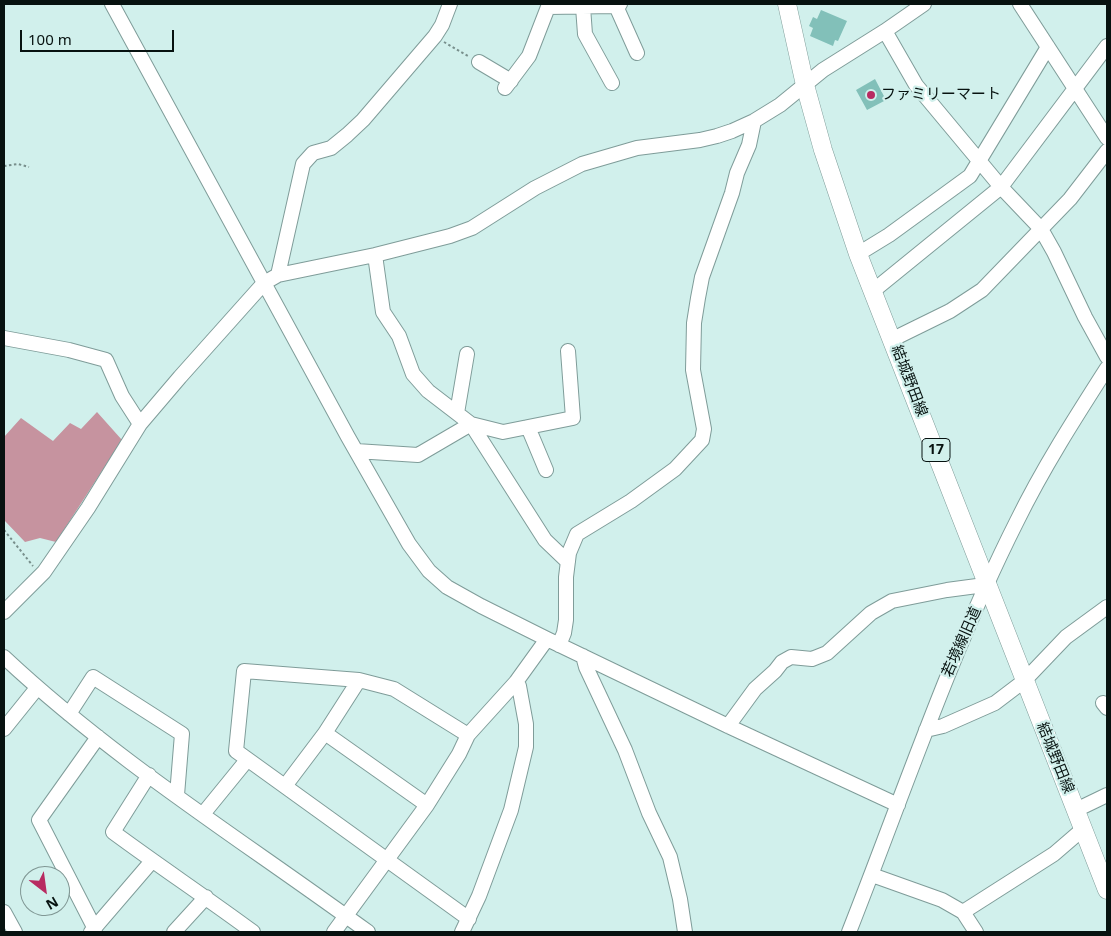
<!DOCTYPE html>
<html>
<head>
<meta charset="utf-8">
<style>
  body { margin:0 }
  #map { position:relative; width:1111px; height:936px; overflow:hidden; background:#d1f0ec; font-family:"Noto Sans",sans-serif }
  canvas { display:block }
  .frame { position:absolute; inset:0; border:5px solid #071210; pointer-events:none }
  .north { position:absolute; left:20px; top:866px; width:50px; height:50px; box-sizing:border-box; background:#d1f0ec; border:1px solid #809794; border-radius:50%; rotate:150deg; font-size:14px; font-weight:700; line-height:20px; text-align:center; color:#071210 }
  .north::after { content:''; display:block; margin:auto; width:18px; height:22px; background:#b82b61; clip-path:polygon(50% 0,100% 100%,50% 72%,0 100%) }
  .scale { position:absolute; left:20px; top:30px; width:154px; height:22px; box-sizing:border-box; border:2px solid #071210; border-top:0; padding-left:6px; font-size:15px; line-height:18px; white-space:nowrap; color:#071210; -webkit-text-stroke:4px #d1f0ec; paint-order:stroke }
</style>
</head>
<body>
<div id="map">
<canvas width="1111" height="936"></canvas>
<div class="frame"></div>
<div class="north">N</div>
<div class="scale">100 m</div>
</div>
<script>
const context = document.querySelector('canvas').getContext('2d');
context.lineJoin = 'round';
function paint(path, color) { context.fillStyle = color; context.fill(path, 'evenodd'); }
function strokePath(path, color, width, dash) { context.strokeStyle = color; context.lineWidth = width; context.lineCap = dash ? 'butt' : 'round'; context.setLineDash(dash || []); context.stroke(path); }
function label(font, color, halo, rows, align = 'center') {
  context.font = font + ' "Noto Sans","Noto Sans JP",sans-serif'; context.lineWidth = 4.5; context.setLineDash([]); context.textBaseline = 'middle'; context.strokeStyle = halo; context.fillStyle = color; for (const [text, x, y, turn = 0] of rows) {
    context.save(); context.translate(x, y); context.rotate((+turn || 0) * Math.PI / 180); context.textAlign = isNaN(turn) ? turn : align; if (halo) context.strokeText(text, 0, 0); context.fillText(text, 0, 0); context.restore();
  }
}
paint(new Path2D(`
  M97 412 122 440 56 542 40 538 25 542 4 520V437L21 418 53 441 70 423 81 429Z`), '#c6939f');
paint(new Path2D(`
  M821 10 847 21 838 41 835 40 833 46 810 36 813 28 809 26 813 17 817 19Z
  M875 79 886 100 867 110 856 90Z`), '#82c0b9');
const minor = new Path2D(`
  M112 4 348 437 409 544 429 571 447 587 481 606 547 639 728 726 898 805
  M1020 4 1107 138
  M616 6 637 53
  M583 7 585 34 612 83
  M885 31 916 85 1001 187 1041 229 1054 252 1085 317 1107 357
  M479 62 511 81
  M505 88 529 56 548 7 616 6 620 4
  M858 254 889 235 970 176 1048 47
  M375 255 383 312 399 336 413 374 428 391 471 424 545 540 568 562
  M278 275 303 164 313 153 331 148 347 135 363 120 435 36 442 25 450 4
  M873 291 1001 187 1107 46
  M4 338 69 350 106 360 122 396 140 424
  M893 339 950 311 982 290 1070 199 1107 151
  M457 413 467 354
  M528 427 546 470
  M356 451 418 455 471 424 503 432 573 418 568 351
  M4 612 44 572 88 508 140 424 180 377 264 283 278 275 375 255 450 236 472 228 535 188 582 164 637 148 700 140 717 136 732 131 754 121 780 105 823 70 885 31 924 4
  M559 645 564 633 566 620V577L569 553 577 534 631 501 675 469 702 440 704 429 693 370 694 323 698 298 702 277 732 193 737 173 749 145 754 121
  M583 656 586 667 625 750 649 813 670 857 680 899 685 932
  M4 657C115 761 245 842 368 932
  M1103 703 1107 708
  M69 714 93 677 182 734 177 795
  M728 726 755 689 775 671 782 662 791 657 812 659 827 653 871 613 892 601 947 590 977 586
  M4 729 37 688
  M926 730 943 726 995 703 1024 681 1066 637 1107 607
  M325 733 427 805
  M468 735 394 689 359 680 244 671 236 751 469 919
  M149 775 113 832C159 866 207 898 253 932
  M285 786 325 733 359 680
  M1076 810 1107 795
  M203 814 247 760
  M872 875 942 900 963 912 976 932
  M4 912 15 932
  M963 912 1054 854 1083 829
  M95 929 39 820 98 737
  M91 932 152 861
  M174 932 206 897
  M334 932 427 805 459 754 468 735 516 682 547 639
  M462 932 479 896 511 810 526 747V724L519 686 516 682
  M849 932C903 795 950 654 1017 521 1043 468 1075 418 1107 368`);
const major = new Path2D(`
  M787 4 805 85 823 150 858 254 1107 890`);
strokePath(minor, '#7f9c99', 16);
strokePath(major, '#7f9c99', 19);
strokePath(new Path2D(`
  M444 42 468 56
  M4 166 18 164 29 167
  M4 530 33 566`), '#788f8c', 2, [2.5, 2.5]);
strokePath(minor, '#fff', 14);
strokePath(major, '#fff', 18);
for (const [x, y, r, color] of [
  [871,95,5,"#b82b61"]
]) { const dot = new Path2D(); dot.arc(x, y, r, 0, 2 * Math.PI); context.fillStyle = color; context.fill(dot); strokePath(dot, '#d1f0ec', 2); }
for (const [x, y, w] of [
  [936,450,28]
]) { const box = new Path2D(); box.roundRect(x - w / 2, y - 11.5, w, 23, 4); context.fillStyle = '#d1f0ec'; context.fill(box); strokePath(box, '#071210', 1); }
label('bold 14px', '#071210', null, [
  ["17",936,450]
]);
label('15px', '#071210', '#d1f0ec', [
  ["ファミリーマート",881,95]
], 'left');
label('15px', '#071210', '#d1f0ec', [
  ["結城野田線",909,381,69],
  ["若境線旧道",962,642,-66],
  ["結城野田線",1055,758,68]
]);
</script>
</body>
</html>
